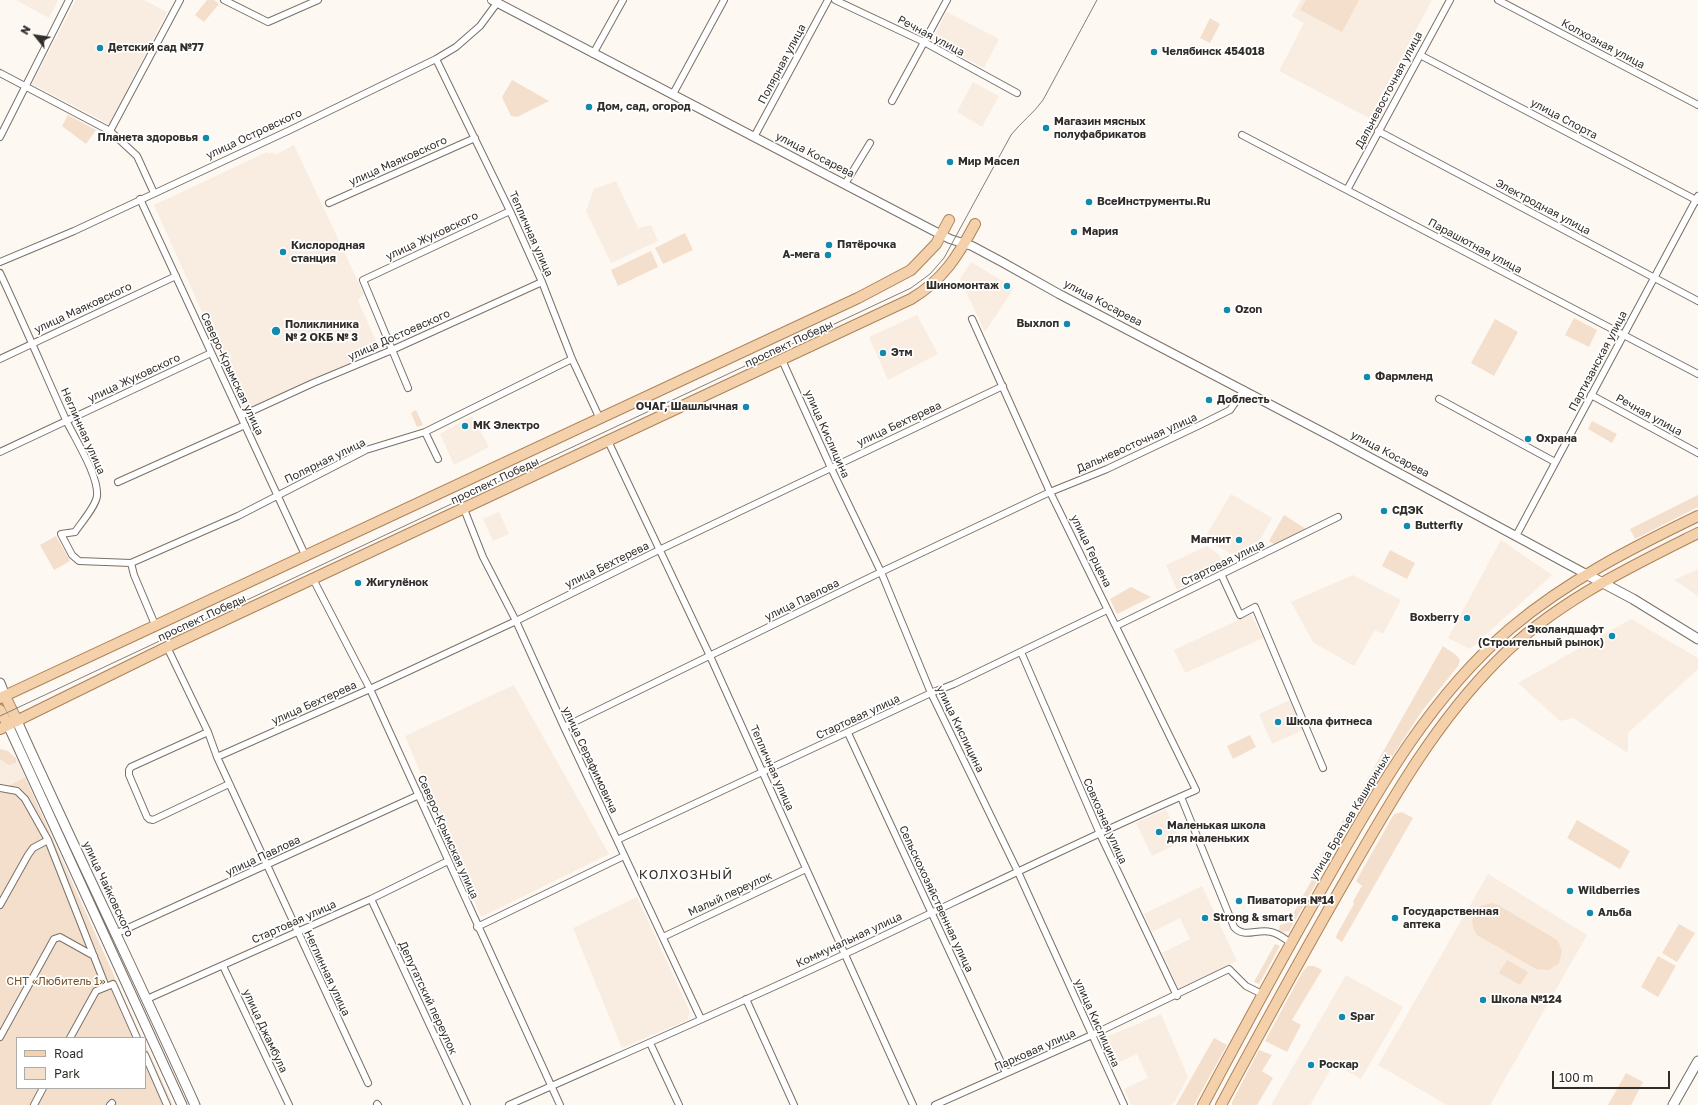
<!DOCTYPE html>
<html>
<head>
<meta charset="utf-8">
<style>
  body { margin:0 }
  #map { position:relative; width:1698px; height:1105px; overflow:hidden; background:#fef8f2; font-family:"Golos Text",sans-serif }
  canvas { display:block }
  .legend { position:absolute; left:16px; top:1037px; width:130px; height:52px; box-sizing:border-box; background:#fff; border:1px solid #adaba9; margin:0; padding:5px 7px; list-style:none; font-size:12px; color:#312d29 }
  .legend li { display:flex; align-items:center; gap:8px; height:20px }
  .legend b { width:20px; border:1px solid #adaba9 }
  .north { position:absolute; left:16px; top:16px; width:40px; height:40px; -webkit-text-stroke:3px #fff; paint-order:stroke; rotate:300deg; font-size:11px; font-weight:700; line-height:16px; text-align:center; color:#312d29 }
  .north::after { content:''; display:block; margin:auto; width:14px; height:18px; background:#312d29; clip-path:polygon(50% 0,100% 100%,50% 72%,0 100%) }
  .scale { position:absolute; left:1552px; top:1071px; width:118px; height:18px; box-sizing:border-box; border:2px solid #312d29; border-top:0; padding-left:5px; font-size:12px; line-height:14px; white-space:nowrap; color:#312d29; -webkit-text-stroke:3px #fff; paint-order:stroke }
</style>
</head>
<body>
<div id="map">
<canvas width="1698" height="1105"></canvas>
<ul class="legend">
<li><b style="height:5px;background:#f5d1ab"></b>Road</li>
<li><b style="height:11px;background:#f3dfcb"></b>Park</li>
</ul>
<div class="north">N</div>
<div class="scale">100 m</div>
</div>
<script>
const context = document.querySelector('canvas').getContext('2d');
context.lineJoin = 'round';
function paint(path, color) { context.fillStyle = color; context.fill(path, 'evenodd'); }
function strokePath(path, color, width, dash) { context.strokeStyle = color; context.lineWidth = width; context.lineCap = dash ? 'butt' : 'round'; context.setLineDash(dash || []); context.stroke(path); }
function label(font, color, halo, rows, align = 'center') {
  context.font = font + ' "Golos Text",sans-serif'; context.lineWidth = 3.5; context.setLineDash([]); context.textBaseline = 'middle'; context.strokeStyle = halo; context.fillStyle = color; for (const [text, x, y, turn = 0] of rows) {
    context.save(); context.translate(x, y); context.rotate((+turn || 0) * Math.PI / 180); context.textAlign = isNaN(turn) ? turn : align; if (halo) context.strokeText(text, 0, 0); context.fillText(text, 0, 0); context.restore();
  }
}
paint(new Path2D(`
  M16 0H58L49 18Z
  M76 0H144L167 12 109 124 32 84Z
  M1301 0H1432L1369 118 1279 71 1304 23 1292 16Z
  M947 12 999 39 984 68 932 40Z
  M973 82 999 96 982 127 957 112Z
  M294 145 364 294 358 300 360 306 380 349 244 412 216 343 154 205 267 152 268 154 274 152 275 155Z
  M616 181 638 228 651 225 658 241 611 263 586 211 594 189Z
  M971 262 1014 288 985 332 960 279Z
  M917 315 938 354 888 380 869 337Z
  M472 416 489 447 454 465 440 434Z
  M1231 494 1272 518 1251 556 1243 560 1204 539Z
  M499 512 509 534 493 541 483 519Z
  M1501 540 1552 575 1470 649 1448 638Z
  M1207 546 1219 555 1225 566 1177 590 1166 565Z
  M1698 569V596L1674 580Z
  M1353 575 1401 600 1383 634 1375 630 1354 666 1313 642 1291 602Z
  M1251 614 1263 638 1185 673 1174 650Z
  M1631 619 1698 658V669L1628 733V753L1573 718 1560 721 1518 683Z
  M514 685 609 854 481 917 405 736Z
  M1290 700 1303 730 1272 744 1259 714Z
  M0 749 17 758 25 777 8 786 0 784Z
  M1166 809 1181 842 1152 856 1136 823Z
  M1488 874 1587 935 1490 1105H1447L1378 1065Z
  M1202 886 1237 961 1179 989 1162 953 1190 939 1180 918 1152 932 1144 914Z
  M637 897 690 1012 687 1020 622 1048 573 928Z
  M1346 975 1403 1007 1361 1079 1334 1064 1310 1105H1271Z
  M1161 1014 1188 1077 1174 1103 1169 1105H1131L1124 1089 1148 1078 1137 1054 1113 1065 1102 1039Z`), '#f9ece0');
paint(new Path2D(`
  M207 0H214L219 4 204 22 195 15Z
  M1306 0H1359L1342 32 1300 10Z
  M1210 18 1220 24 1210 43 1200 38Z
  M512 80 549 101 517 117 511 116 502 97Z
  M68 115 96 130 86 144 62 126Z
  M685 233 693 250 663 264 655 248Z
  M651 251 658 267 618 286 611 270Z
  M1574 318 1597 330 1589 347 1565 335Z
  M1495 319 1518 332 1494 376 1471 363Z
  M416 410 423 425 417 427 411 413Z
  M1592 421 1617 434 1612 443 1588 429Z
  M1698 495V507L1635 539 1630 529Z
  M1284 515 1306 529 1275 545 1269 541Z
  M56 536 70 561 54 570 40 545Z
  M1390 550 1415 563 1407 579 1382 566Z
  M1131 587 1151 597 1117 614 1110 599Z
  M1443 646 1456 655 1460 660 1458 666 1422 711 1360 806 1356 807 1354 803Z
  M1250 735 1256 747 1233 759 1227 746Z
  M0 749 8 751 16 759V763L9 765 0 759Z
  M25 777 142 1038H17V1088H145V1044L173 1105H0V784L8 786Z
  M1350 809 1353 814V818L1339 842 1334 843 1330 842Z
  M1402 812 1413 818 1342 942 1336 938 1337 934 1354 904 1353 901 1362 886 1356 881 1394 814Z
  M1577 820 1630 851 1620 869 1567 838Z
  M1324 851 1330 854 1331 857 1289 931 1283 932 1279 930 1280 925 1288 923 1314 876 1311 874Z
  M1492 903 1498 905 1557 940 1562 951 1559 963 1549 970 1536 969 1477 935C1470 924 1471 915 1480 906Z
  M1679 924 1695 933 1677 962 1662 953Z
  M1275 944 1280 946 1259 984 1254 982Z
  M1658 956 1676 966 1658 997 1641 987Z
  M1507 960 1528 972 1520 985 1499 973Z
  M1308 966H1314L1322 970 1292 1020 1301 1025 1287 1052 1265 1041 1303 971Z
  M1214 1038 1227 1045 1194 1105H1176Z
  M1259 1050 1272 1055 1262 1071 1273 1078 1257 1105H1232V1102Z
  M1626 1073 1643 1082 1631 1105H1608Z`), '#f3dfcb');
const minor = new Path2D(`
  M224 0 268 22 318 0
  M835 0 924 42 1017 93
  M1498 0 1698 105
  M593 54 623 0
  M1420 55 1698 201
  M436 59 510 211 542 282 572 359 600 419
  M0 73 110 131 137 156 154 193
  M673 94 724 0
  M892 101 947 0
  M110 131 180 0
  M1378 131 1698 301
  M1242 135 1698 374
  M0 137 69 0
  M754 137 828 0
  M845 184 870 143
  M1347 190 1450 0
  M140 199 306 557
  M329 203 475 138
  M0 262 74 231 290 130 436 59 456 47 480 26 497 3
  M0 273C23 322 44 371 66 420 75 439 99 476 97 496 96 506 81 523 75 532L61 534 72 555 79 561 131 563 134 575 156 627
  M0 359 176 276
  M782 360 831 468 881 572 931 693 1018 872 1124 1105
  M408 388 363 280 510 211
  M1591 395 1698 453
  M1439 399 1555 462
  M241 416 313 383 392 350 542 282
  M425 432 438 459
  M608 441 710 656 913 1105
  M0 452 211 353
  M118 482 245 425
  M464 509 483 557 516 621 564 727 701 1019
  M1516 536 1698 196
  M131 563 238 516 366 450 425 432 572 359
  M1221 574 1240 615 1255 607 1323 768
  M313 579 370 689 560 1105
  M1116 626 1338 517
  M167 647 208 732 217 757 368 1083
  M1021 652 1100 834 1177 996
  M564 727 881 572 1050 492 1107 469 1202 424 1230 410 1244 390
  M208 732 131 767 129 770V775L147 817 149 819 153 820 229 784
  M848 733 1006 1073
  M217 757 370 689 516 621 659 550 1003 386
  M0 788 17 791 25 799 48 840 106 987 113 984 137 1038
  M1181 797 1234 927C1244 939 1258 928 1271 932 1278 933 1285 939 1291 943
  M617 840 931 693 954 684 1107 610
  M371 899 467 1105
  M0 905 28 855 33 848 48 840
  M477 927 624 856
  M115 934 419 795
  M663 937 806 869
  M223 966 289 1105
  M147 999 371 899 448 861
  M746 999 794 1105
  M0 1037 54 939 60 937 94 956
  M70 1038 96 991 106 987
  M650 1043 679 1105
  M145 1055 167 1105
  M377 1104 378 1105
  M34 1105 43 1088
  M110 1105 112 1103
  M509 1105C621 1055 734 1006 845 954 962 899 1078 841 1196 790L1050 492 972 319
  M935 1105 1092 1035 1229 969 1246 986 1262 994`);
const tertiary = new Path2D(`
  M492 0 934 231 950 239 972 246 1002 262 1059 294 1334 438 1586 574`);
const secondary = new Path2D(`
  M1586 574 1633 599 1698 639
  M0 683 5 696
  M17 721C75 850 137 976 195 1105
  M8 725 182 1105
  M1673 1105 1698 1061`);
const primary = new Path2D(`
  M5 696 17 721
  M0 698 858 298 911 270 936 244 949 220
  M0 710 8 725
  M0 729 167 647 911 299C943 280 958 256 975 224
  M1203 1105C1244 1028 1286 951 1329 876 1380 786 1432 695 1511 628 1568 580 1632 548 1698 516
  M1221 1105C1264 1025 1308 945 1353 867 1395 794 1438 720 1498 660 1554 603 1628 568 1698 533`);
strokePath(minor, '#797068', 8);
strokePath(tertiary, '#797068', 10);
strokePath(secondary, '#797068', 11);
strokePath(primary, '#ac8359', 12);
strokePath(minor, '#fff', 6);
strokePath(tertiary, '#fff', 8);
strokePath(secondary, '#fff', 9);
strokePath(primary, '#f5d1ab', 10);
strokePath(new Path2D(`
  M0 716 911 288 930 274 944 258 1011 135C1021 122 1034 113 1043 100L1097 0`), '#847f7b', 1);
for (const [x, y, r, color] of [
  [100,48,4,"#128aad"],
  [1154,52,4,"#128aad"],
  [589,107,4,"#128aad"],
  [1046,128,4,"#128aad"],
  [206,138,4,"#128aad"],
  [950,162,4,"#128aad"],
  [1089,202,4,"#128aad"],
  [1074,232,4,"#128aad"],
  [829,245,4,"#128aad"],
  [283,252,4,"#128aad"],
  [828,255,4,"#128aad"],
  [1007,286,4,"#128aad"],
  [1227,310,4,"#128aad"],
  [1067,324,4,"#128aad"],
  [276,331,5,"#128aad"],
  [883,353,4,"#128aad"],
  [1367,377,4,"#128aad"],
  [1209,400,4,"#128aad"],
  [746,407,4,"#128aad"],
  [465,426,4,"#128aad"],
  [1528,439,4,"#128aad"],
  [1384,511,4,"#128aad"],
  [1407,526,4,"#128aad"],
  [1239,540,4,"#128aad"],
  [358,583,4,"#128aad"],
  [1467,618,4,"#128aad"],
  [1612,636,4,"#128aad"],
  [1278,722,4,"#128aad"],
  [1159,832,4,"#128aad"],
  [1570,891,4,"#128aad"],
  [1239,901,4,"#128aad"],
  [1590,913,4,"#128aad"],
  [1205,918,4,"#128aad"],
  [1395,918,4,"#128aad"],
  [1483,1000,4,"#128aad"],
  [1342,1017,4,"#128aad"],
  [1311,1065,4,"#128aad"]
]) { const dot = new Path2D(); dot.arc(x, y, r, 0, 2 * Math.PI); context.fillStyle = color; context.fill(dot); strokePath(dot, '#fff', 1.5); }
label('11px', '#312d29', '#fff', [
  ["Речная улица",931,36,28],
  ["Колхозная улица",1603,44,28],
  ["Полярная улица",782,64,-62],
  ["Дальневосточная улица",1389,90,-62],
  ["улица Спорта",1564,119,28],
  ["улица Островского",254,134,-25],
  ["улица Косарева",815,155,27],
  ["улица Маяковского",398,161,-24],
  ["Электродная улица",1543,207,28],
  ["Тепличная улица",531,234,66],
  ["улица Жуковского",432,236,-25],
  ["Парашютная улица",1475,246,28],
  ["улица Косарева",1103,303,28],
  ["улица Маяковского",83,308,-25],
  ["улица Достоевского",399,335,-24],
  ["проспект Победы",789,344,-25],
  ["Партизанская улица",1598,361,-62],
  ["Северо-Крымская улица",232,374,65],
  ["улица Жуковского",134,378,-25],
  ["Речная улица",1649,415,29],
  ["улица Бехтерева",899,424,-25],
  ["Неглинная улица",83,431,66],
  ["улица Кислицина",827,434,66],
  ["Дальневосточная улица",1137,443,-24],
  ["улица Косарева",1390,454,28],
  ["Полярная улица",325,461,-26],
  ["проспект Победы",495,481,-25],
  ["улица Герцена",1091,551,64],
  ["Стартовая улица",1223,563,-26],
  ["улица Бехтерева",607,565,-26],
  ["улица Павлова",802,600,-26],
  ["проспект Победы",202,618,-25],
  ["улица Бехтерева",314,703,-24],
  ["Стартовая улица",858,717,-25],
  ["улица Кислицина",960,729,64],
  ["улица Серафимовича",590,760,65],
  ["Тепличная улица",772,768,66],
  ["улица Братьев Кашириных",1350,817,-59],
  ["Совхозная улица",1105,821,66],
  ["Северо-Крымская улица",448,837,66],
  ["улица Павлова",263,856,-25],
  ["улица Чайковского",108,889,65],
  ["Малый переулок",730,894,-25],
  ["Сельскохозяйственная улица",936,899,65],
  ["Стартовая улица",294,922,-24],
  ["Коммунальная улица",849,940,-25],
  ["Неглинная улица",327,973,65],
  ["Депутатский переулок",428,998,65],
  ["улица Кислицина",1097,1023,66],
  ["улица Джамбула",265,1031,65],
  ["Парковая улица",1035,1050,-24]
]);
label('bold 11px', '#312d29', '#fff', [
  ["Детский сад №77",108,48],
  ["Челябинск 454018",1162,52],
  ["Дом, сад, огород",597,107],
  ["Магазин мясных",1054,122],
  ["полуфабрикатов",1054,135],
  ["Планета здоровья",198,138,"right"],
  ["Мир Масел",958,162],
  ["ВсеИнструменты.Ru",1097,202],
  ["Мария",1082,232],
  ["Пятёрочка",837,245],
  ["Кислородная",291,246],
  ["станция",291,259],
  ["А-мега",820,255,"right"],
  ["Шиномонтаж",999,286,"right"],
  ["Ozon",1235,310],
  ["Выхлоп",1059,324,"right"],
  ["Поликлиника",285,325],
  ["№ 2 ОКБ № 3",285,338],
  ["Этм",891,353],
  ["Фармленд",1375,377],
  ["Доблесть",1217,400],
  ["ОЧАГ, Шашлычная",738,407,"right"],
  ["МК Электро",473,426],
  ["Охрана",1536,439],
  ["СДЭК",1392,511],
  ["Butterfly",1415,526],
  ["Магнит",1231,540,"right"],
  ["Жигулёнок",366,583],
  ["Boxberry",1459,618,"right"],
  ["Эколандшафт",1604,630,"right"],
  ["(Строительный рынок)",1604,643,"right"],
  ["Школа фитнеса",1286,722],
  ["Маленькая школа",1167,826],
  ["для маленьких",1167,839],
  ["Wildberries",1578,891],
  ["Пиватория №14",1247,901],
  ["Государственная",1403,912],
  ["аптека",1403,925],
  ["Альба",1598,913],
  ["Strong & smart",1213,918],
  ["Школа №124",1491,1000],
  ["Spar",1350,1017],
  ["Роскар",1319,1065]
], 'left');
label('11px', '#744d21', '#fff', [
  ["СНТ «Любитель 1»",56,982]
]);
context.letterSpacing = '1px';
label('13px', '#312d29', '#fff', [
  ["КОЛХОЗНЫЙ",686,875]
]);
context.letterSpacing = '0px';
</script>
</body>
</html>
